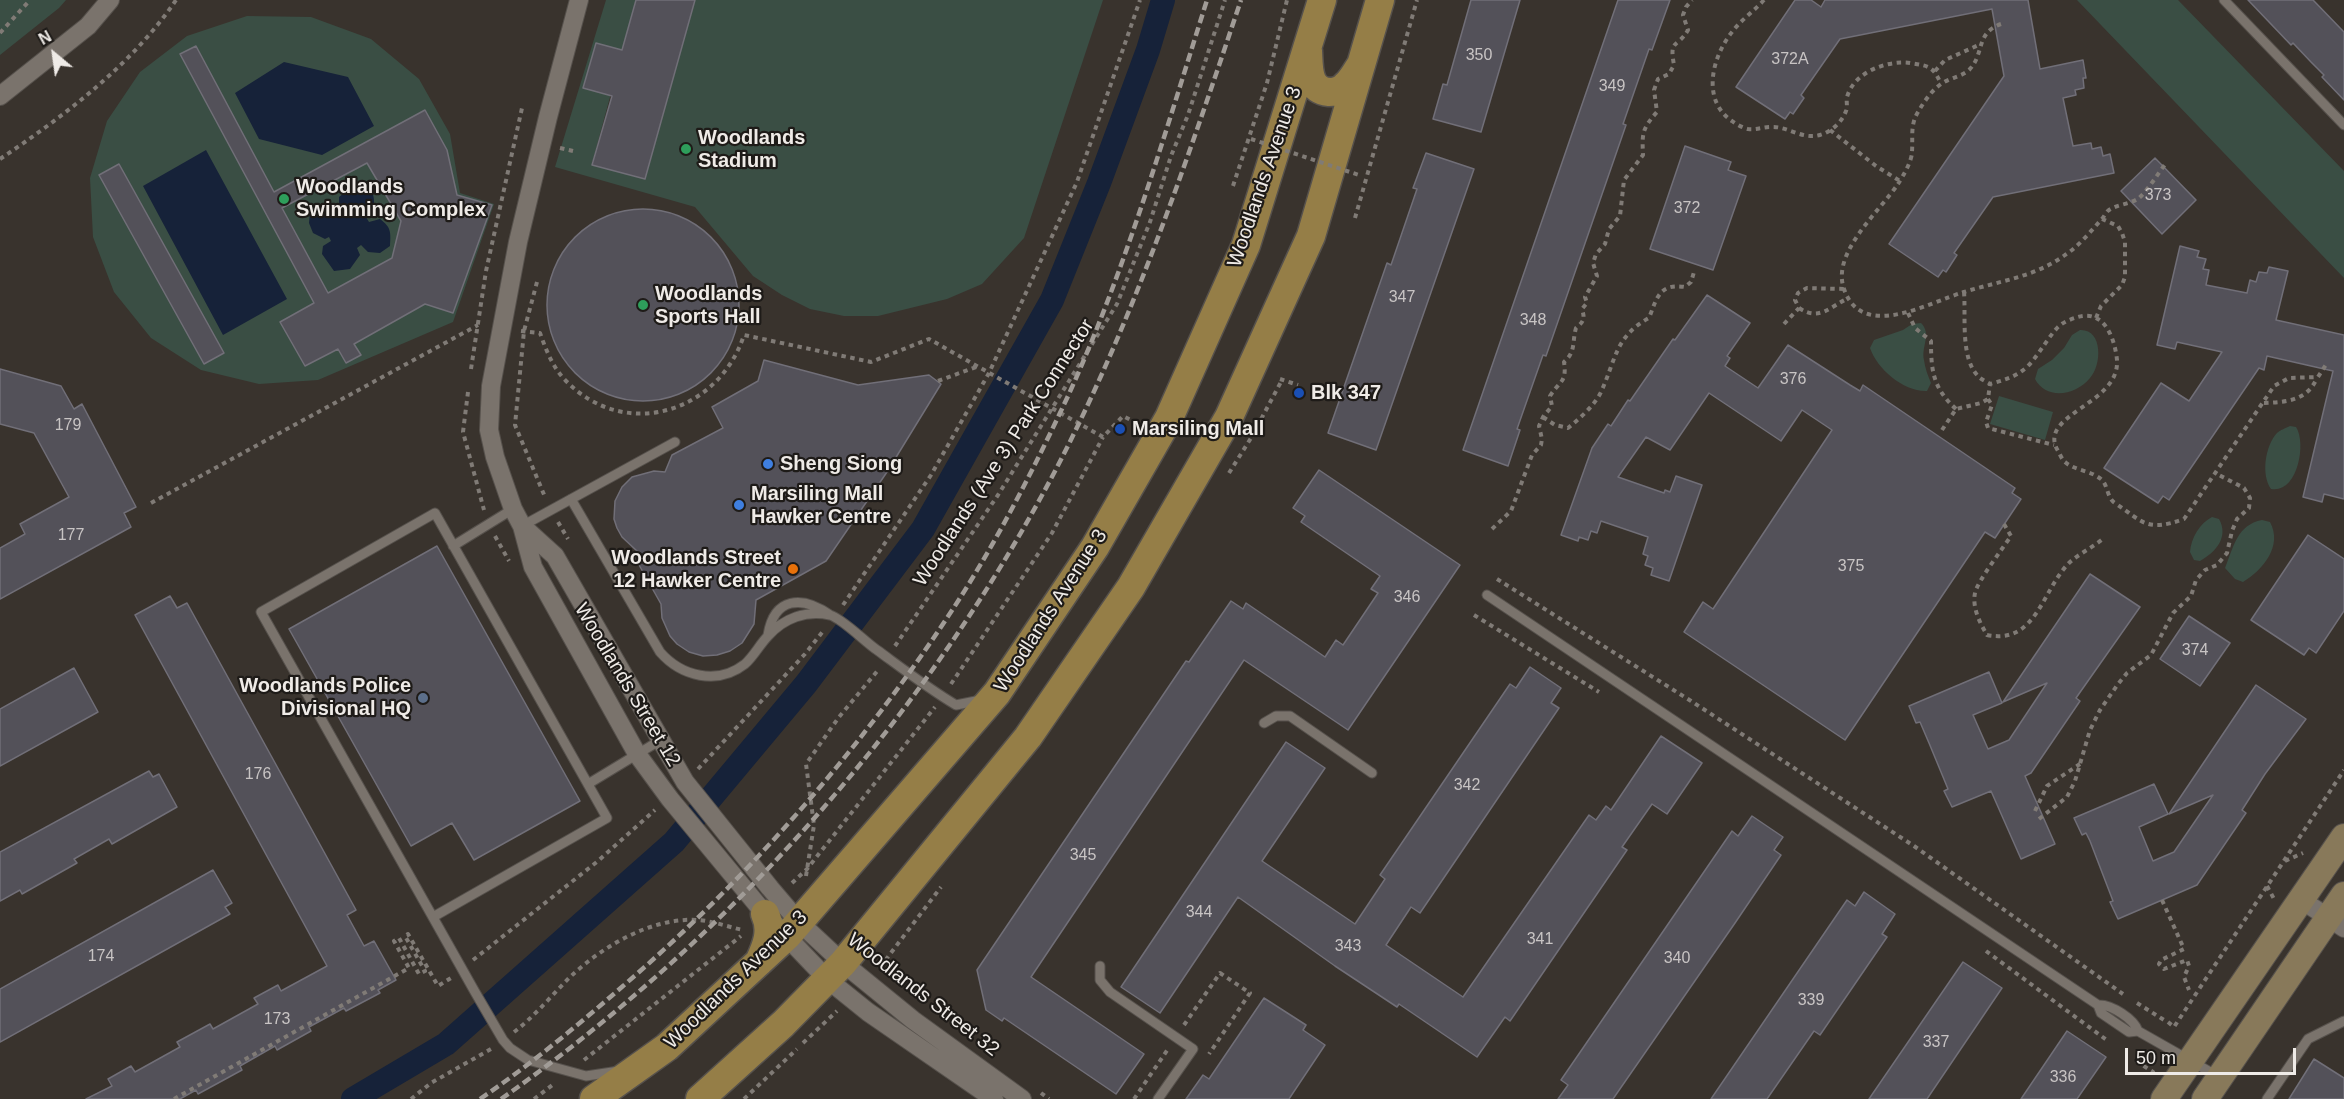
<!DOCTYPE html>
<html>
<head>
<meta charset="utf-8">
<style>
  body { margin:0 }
  #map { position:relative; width:2344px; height:1099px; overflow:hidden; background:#39332d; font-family:Helvetica,sans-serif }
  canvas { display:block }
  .north { position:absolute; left:24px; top:24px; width:60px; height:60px; -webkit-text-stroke:4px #1e1b18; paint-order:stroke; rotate:331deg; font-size:16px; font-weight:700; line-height:24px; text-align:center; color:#efebe7 }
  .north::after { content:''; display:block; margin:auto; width:21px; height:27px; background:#efebe7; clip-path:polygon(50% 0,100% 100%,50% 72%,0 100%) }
  .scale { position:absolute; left:2125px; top:1048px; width:171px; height:27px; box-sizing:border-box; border:3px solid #efebe7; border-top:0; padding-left:8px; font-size:18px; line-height:21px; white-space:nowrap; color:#efebe7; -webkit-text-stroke:4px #1e1b18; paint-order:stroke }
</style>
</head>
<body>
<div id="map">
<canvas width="2344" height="1099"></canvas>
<div class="north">N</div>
<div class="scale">50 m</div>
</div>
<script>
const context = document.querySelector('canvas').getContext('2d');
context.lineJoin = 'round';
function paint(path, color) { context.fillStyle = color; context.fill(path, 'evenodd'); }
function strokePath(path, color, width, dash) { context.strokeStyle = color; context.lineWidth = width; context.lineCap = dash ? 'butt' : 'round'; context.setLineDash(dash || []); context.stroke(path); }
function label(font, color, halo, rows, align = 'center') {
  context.font = font + ' Helvetica,sans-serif'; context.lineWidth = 4.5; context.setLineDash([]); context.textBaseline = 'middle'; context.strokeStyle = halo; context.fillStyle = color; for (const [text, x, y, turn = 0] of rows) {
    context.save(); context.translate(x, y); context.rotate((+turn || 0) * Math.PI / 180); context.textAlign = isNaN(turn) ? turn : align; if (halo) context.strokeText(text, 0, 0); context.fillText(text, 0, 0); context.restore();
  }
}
paint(new Path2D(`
  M0 0H66L59 8 0 55Z
  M606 0H636L592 164 645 179 695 0H1103L1024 238 982 284 947 299 878 316H844L810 309 782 295 753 276 695 207 555 167Z
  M2077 0H2178L2344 171V278Z
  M247 16 311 17 371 39 419 79 450 134 460 193 494 204 453 322 318 380 259 384 201 370 151 338 114 292 93 237 90 178 107 121 140 72 187 36Z
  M1921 323C1932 334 1921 347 1924 360 1925 368 1928 376 1931 383L1927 391C1904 392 1877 369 1870 348L1874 340 1903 330 1912 324Z
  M2080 330C2103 329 2102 365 2090 378 2075 396 2046 400 2035 379L2038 369 2052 360 2064 348 2072 335Z
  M1999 396 2053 412 2045 440 1990 424Z
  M2290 426 2296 427C2307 444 2297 494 2271 489 2261 475 2265 446 2277 433 2280 430 2286 428 2290 426Z
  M2212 517 2219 519C2229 537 2216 552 2200 561L2194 560 2190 552C2191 538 2200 523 2212 517Z
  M2262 520 2270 522C2283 546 2263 570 2243 582L2235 579 2225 568C2234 546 2237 525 2262 520Z`), '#3a4e44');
paint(new Path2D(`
  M284 62 348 77 374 126 322 155 259 139 235 93Z
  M206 150 287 299 223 335 143 186Z
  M361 184 372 190C375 202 376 208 366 217L369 222 380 219C391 227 391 232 390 246L380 253 368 252 361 245 357 248 360 255 350 269 334 271 322 254 323 246 331 241 329 237 325 239 313 233 309 223 310 212 319 205 329 202 339 209V197L350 188Z`), '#162239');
strokePath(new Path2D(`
  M353 1099 446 1044 674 842 806 684 923 529 1052 300 1099 183 1148 50 1163 0`), '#162239', 24);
const building = new Path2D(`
  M636 0H695L645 179 592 165 612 96 583 88 596 43 622 50Z
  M1471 0H1520L1481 132 1433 119 1443 84 1447 85Z
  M1618 0H1670L1652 50 1649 49 1623 124 1626 125 1546 356 1543 355 1517 429 1520 430 1508 466 1463 450Z
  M1795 0H1811L1821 7 1825 0H2028L2040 69 2083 60 2086 78H2083L2084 88 2075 90 2076 95 2063 98 2073 146 2091 143 2092 149 2101 147 2103 156 2110 154 2114 173 1993 197 1954 253 1957 255 1946 272 1943 270 1938 277 1889 244 2004 76 1992 9 1840 39 1801 95 1804 98 1793 114 1790 112 1785 119 1736 87Z
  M2248 0H2313L2344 32V100L2322 77 2324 75 2311 62 2293 43 2291 45Z
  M196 46 274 192 425 110 447 150 457 195 492 205 453 313 425 304 354 344 361 355 346 363 338 349 305 366 280 322 314 303 180 54ZM367 163 401 221 392 258 328 293 282 208Z
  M1685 146 1731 162 1728 170 1746 176 1713 270 1650 249Z
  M1426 153 1474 169 1376 450 1328 433 1387 263 1391 265 1417 189 1413 188Z
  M2155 158 2196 200 2162 234 2121 191Z
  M119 164 224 353 204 364 99 175Z
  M547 305a96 96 0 1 1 192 0a96 96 0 1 1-192 0Z
  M2180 246 2199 251 2197 257 2206 259 2203 269 2209 270 2206 285 2247 293 2250 280 2256 282 2259 272 2267 273 2269 267 2288 271 2276 320 2344 335V499L2324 494 2322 502 2303 497 2333 371 2267 356 2264 370 2259 368 2169 500 2163 496 2158 503 2104 468 2161 383 2189 401 2222 352 2177 342 2175 349 2157 345Z
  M1707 295 1750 323 1727 356 1730 358 1725 366 1758 388 1788 345 1850 385 1860 391 1863 385 2015 488 2012 493 2021 499 1995 538 1985 532 1845 740 1684 632 1703 602 1713 609 1832 430 1802 410 1781 441 1709 393 1670 450 1646 437 1618 477 1664 493 1665 490 1670 492 1676 476 1702 485 1669 581 1651 575 1653 568 1645 565 1648 556 1643 554 1648 537 1601 521 1597 533 1591 531 1588 540 1579 537 1578 541 1561 535 1592 448 1608 424 1611 426 1628 400 1630 401 1673 339 1675 340Z
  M764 360 858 385 929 375 941 384 887 472 826 561 756 600 754 624 742 643 730 651 717 655 703 656 689 652 677 644 670 636 662 618 661 604 634 556 638 552 622 537 617 528 614 519 615 501 622 487 632 477 654 471 665 472 672 455 723 428 712 407 758 381Z
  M0 369 61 386 74 409 82 404 136 507 124 513 131 527 0 599V548L25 534 20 524 69 497 34 433 0 424Z
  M1319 470 1460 565 1348 730 1244 660 1031 977 1144 1054 1116 1094 1004 1018 1002 1021 986 1010 977 970 1186 661 1189 662 1231 601 1243 609 1246 603 1325 657 1336 640 1343 645 1378 593 1371 589 1380 576 1301 522 1305 516 1293 508Z
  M2308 535 2344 559V611L2316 653 2309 648 2304 655 2251 620Z
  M437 546 580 801 474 860 452 823 411 846 289 629Z
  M2090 574 2140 607 2076 698 2080 701 2031 773 2025 776 2055 844 2021 859 1991 791 1952 807 1944 791 1948 789 1929 743 1920 722 1916 723 1909 706 1989 672 2002 703 1973 715 1988 749 2009 740 2047 683 2003 702Z
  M170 596 177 608 187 603 356 910 347 915 364 946 374 941 396 980 378 990 380 993 346 1011 344 1008 309 1027 311 1031 277 1050 275 1046 240 1066 242 1070 198 1094 196 1090 180 1099H86L112 1086 108 1079 131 1066 135 1072 180 1047 177 1042 210 1024 213 1029 258 1004 254 998 278 985 281 991 327 966 135 615Z
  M2189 616 2230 643 2200 686 2160 659Z
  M1530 667 1561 688 1551 703 1559 708 1420 913 1411 907 1386 945 1463 997 1589 815 1596 820 1606 806 1611 810 1661 736 1702 763 1667 814 1652 804 1622 847 1627 850 1510 1021 1505 1017 1477 1057 1399 1004 1397 1007 1335 966 1238 897 1160 1013 1121 987 1286 742 1325 768 1262 861 1355 924 1385 879 1380 875 1510 684 1516 688Z
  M74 668 98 712 0 766V709Z
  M2256 685 2306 719 2265 774 2242 810 2246 813 2197 885 2118 919 2110 902 2113 901 2090 841 2086 833 2082 835 2074 818 2154 784 2168 814 2139 827 2153 861 2174 852 2213 795 2169 814Z
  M149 771 153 777 159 774 177 807 112 844 109 839 74 859 77 863 22 894 20 890 0 901V852Z
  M1752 816 1783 837 1774 850 1781 855 1735 923 1613 1099H1558L1568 1085 1561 1080 1732 831 1738 836Z
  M213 870 232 903 225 907 230 914 0 1042V989Z
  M1864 892 1895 914 1882 934 1887 937 1820 1035 1814 1031 1767 1099H1711L1847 900 1855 906Z
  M1963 962 2002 988 1927 1099H1869Z
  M1264 998 1306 1025 1303 1030 1325 1045 1289 1099H1186L1203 1075 1209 1079Z
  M2067 1031 2106 1057 2077 1099H2021Z
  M2314 1059 2344 1078V1099H2289Z`);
paint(building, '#535159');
strokePath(building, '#716f78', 1.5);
const lane = new Path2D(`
  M2224 0 2344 125
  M571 499 660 652C681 676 717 686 745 664 754 656 760 644 768 636 784 618 806 610 830 615 843 619 865 642 877 650 903 669 929 689 956 705L981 700
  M522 526 675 442
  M453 546 513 509
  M1487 595 2098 1005C2111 1004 2134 1019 2138 1031
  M768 635C774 597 802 595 830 615
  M1264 723 1276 716H1290L1372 773
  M588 784 659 741
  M433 917 607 818 435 513 261 612 475 992 503 1040 510 1048 528 1060 586 1076 619 1071
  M1100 966V980L1110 992 1193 1049 1158 1099
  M2098 1005 2101 1013 2129 1032 2138 1031 2219 1077
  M2267 1099 2308 1039 2344 1021`);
const street = new Path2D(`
  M579 0 548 117 518 242 491 386 489 430 495 457 513 509 522 526 533 567 637 754 670 799 765 914 827 979 868 1012 994 1099
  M0 96 88 26 110 0
  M523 527 555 556 685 782 770 888 799 922 843 963 913 1020 1022 1099
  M2300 899 2344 928`);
const secondary = new Path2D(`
  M2164 1099 2344 837
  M2205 1099 2344 895`);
const primary = new Path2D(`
  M1308 51C1309 67 1307 90 1329 92 1335 92 1342 90 1346 85 1352 80 1356 72 1360 66
  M759 962C766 947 773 931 765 914
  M594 1099 667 1047 787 936 997 693 1095 547 1169 418 1246 245 1322 0
  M700 1099 783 1024 843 963 1028 737 1131 587 1229 417 1311 236 1380 0`);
strokePath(lane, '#56514c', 11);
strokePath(street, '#56514c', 20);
strokePath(secondary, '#56514c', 28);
strokePath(primary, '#56514c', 31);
strokePath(new Path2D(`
  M1764 0C1754 11 1741 20 1732 32 1712 57 1701 100 1732 121 1736 124 1743 128 1748 129 1756 130 1763 127 1771 127 1788 126 1802 140 1820 135 1831 132 1842 122 1846 111 1848 107 1846 102 1847 97 1854 72 1887 60 1910 63 1929 66 1933 66 1941 84
  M2001 24C1975 33 1985 54 1969 70 1961 77 1949 78 1941 84 1931 91 1924 102 1918 112 1910 125 1913 137 1912 152 1912 161 1903 176 1898 184 1879 212 1831 253 1844 289 1862 342 1930 302 1964 292 1999 281 2035 277 2065 255 2079 246 2090 232 2101 220 2104 217 2106 212 2109 210 2118 204 2131 204 2139 198 2149 189 2158 173 2167 162
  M0 33 30 0
  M1935 71 1945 60 1981 44
  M1830 130 1876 166 1900 181
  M560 148 573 151
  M0 159C63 117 133 64 176 0
  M1233 186 1267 83 1287 0
  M1355 218 1417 0
  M537 282 524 331 515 425 545 497
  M1964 292C1966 315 1960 358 1978 376 1980 379 1987 382 1990 384 2004 380 2016 377 2027 367 2039 355 2046 340 2058 327 2063 322 2071 319 2078 317 2105 309 2115 340 2117 360 2120 405 2036 414 2058 451 2060 454 2062 460 2065 462 2075 471 2091 470 2102 480 2108 486 2107 498 2115 503 2144 523 2147 532 2184 519L2274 386 2289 378 2318 377 2327 363
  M1799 308C1820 322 1830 306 1849 298
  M1908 313 1915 328 1931 341C1931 371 1933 388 1956 409
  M2096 318 2101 306 2122 285 2125 277V242L2122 233 2118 226 2102 219
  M1784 324 1799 308 1795 300 1798 293 1807 288 1844 289
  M521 331 540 333C546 350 553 368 566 381 626 442 719 412 744 335L871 362 929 339 1103 437 1123 416 1137 423
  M471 369 486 271 522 108
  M1280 379 1298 385
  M938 381 976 367
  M468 392 463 432 484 510
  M1988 399 1992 405 1986 422 1988 428 2054 445
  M2264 403C2286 402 2307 401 2317 378
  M1543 417 1555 425 1568 428C1580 418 1592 408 1600 394 1616 361 1614 337 1649 318 1657 298 1659 283 1685 287L1691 282 1694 272
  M1942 430 1956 409 1981 403 1988 399 1990 384
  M1229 473 1251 438 1282 380
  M151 503 478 325
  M558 522 568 539
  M2004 524 2011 536C2003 548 1977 582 1975 593 1972 608 1980 623 1987 635 2037 645 2042 589 2070 562 2079 554 2093 547 2104 538
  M1492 529 1511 511 1532 455 1541 445 1542 439 1539 426 1543 417 1552 406 1550 396C1560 380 1567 383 1564 362 1576 352 1572 342 1576 328 1584 321 1585 319 1582 309L1587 303 1585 297 1597 276 1593 263 1596 254 1605 244 1609 229 1620 216 1624 180 1643 155C1642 133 1642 129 1657 112L1654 90 1658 79 1669 74 1674 65C1669 38 1677 49 1688 30L1683 15 1686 7 1692 0
  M495 536 509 561
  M1497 579 1691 701 1914 846 2123 994
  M843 605 931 475 989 373 1077 182 1140 0
  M1474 615 1599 692
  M895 646 998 495 1117 304 1150 222 1171 156 1188 115 1225 0
  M951 684 1052 533 1103 437
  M698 769 805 654 824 630
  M2035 811 2047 786 2080 764
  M2039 819 2067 797 2075 781 2090 730 2100 710 2118 684 2127 673 2151 655 2173 613 2191 596 2196 580 2205 570 2217 565 2227 553 2232 531 2237 519 2249 508 2250 498 2244 488 2215 473
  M2285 861 2303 853
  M806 876 814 825 806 764 839 717 879 669
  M792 883 807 869 935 707
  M2267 886 2274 899
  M2162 900 2184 949 2161 960 2159 964 2164 969 2187 960 2189 966 2184 977 2189 990
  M1986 951 2108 1041
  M473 960 598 861 655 810
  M882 967 881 966 941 887
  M2137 1003 2164 1020
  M2168 1022 2174 1027 2344 770
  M1184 1025 1220 973 1250 993 1209 1054
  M514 1032C535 1016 552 995 570 977 603 946 652 917 698 920 713 921 728 927 743 930
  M803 1043 837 1011
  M584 1060 741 936
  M2136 1061 2153 1072 2152 1073
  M1041 1093 1049 1099
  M174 1099 409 968 394 941 399 938 419 974 425 971 405 936 408 934 438 986 451 978
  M411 1099 431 1083 491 1049
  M534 1099 555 1083
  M744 1099 797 1049
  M1134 1099 1168 1049`), '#807b76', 4, [4.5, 4.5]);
strokePath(lane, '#7a736c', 9);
strokePath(street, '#7a736c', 18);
strokePath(secondary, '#88795a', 26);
strokePath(primary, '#957e47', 28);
strokePath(new Path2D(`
  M480 1099C530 1065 577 1026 623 986 746 880 855 756 945 621 992 551 1032 473 1068 396 1126 269 1165 133 1207 0
  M501 1099C729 939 924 719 1054 473 1133 322 1187 161 1241 0`), '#a19c97', 4.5, [9, 4.5]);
strokePath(new Path2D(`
  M1251 139 1359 175`), '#807b76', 4, [4.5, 4.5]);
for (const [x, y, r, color] of [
  [686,149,6,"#2e9e5b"],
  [284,199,6,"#2e9e5b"],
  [643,305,6,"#2e9e5b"],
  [1299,393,6,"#1a4fb4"],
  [1120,429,6,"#1a4fb4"],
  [768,464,6,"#3f7fe0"],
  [739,505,6,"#3f7fe0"],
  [793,569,6,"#e8710a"],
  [423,698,6,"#5c6f8a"]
]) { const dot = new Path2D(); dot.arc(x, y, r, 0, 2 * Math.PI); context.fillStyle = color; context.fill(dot); strokePath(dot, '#1e1b18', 2); }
label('16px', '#c8c4c4', null, [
  ["350",1479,56],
  ["372A",1790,60],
  ["349",1612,87],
  ["373",2158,196],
  ["372",1687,209],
  ["347",1402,298],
  ["348",1533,321],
  ["376",1793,380],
  ["179",68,426],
  ["177",71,536],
  ["375",1851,567],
  ["346",1407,598],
  ["374",2195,651],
  ["176",258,775],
  ["342",1467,786],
  ["345",1083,856],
  ["344",1199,913],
  ["341",1540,940],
  ["343",1348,947],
  ["174",101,957],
  ["340",1677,959],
  ["339",1811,1001],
  ["173",277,1020],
  ["337",1936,1043],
  ["336",2063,1078]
]);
label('bold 20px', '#efebe7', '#1e1b18', [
  ["Woodlands",698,138],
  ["Stadium",698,161],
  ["Woodlands",296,187],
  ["Swimming Complex",296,210],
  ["Woodlands",655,294],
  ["Sports Hall",655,317],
  ["Blk 347",1311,393],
  ["Marsiling Mall",1132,429],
  ["Sheng Siong",780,464],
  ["Marsiling Mall",751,494],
  ["Hawker Centre",751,517],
  ["Woodlands Street",781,558,"right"],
  ["12 Hawker Centre",781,581,"right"],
  ["Woodlands Police",411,686,"right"],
  ["Divisional HQ",411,709,"right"]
], 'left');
label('20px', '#efebe7', '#1e1b18', [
  ["Woodlands Avenue 3",1265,177,-71],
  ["Woodlands (Ave 3) Park Connector",1004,453,-57],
  ["Woodlands Avenue 3",1051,611,-57],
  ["Woodlands Street 12",627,685,59],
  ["Woodlands Avenue 3",736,980,-44],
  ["Woodlands Street 32",923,995,38]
]);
</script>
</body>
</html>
